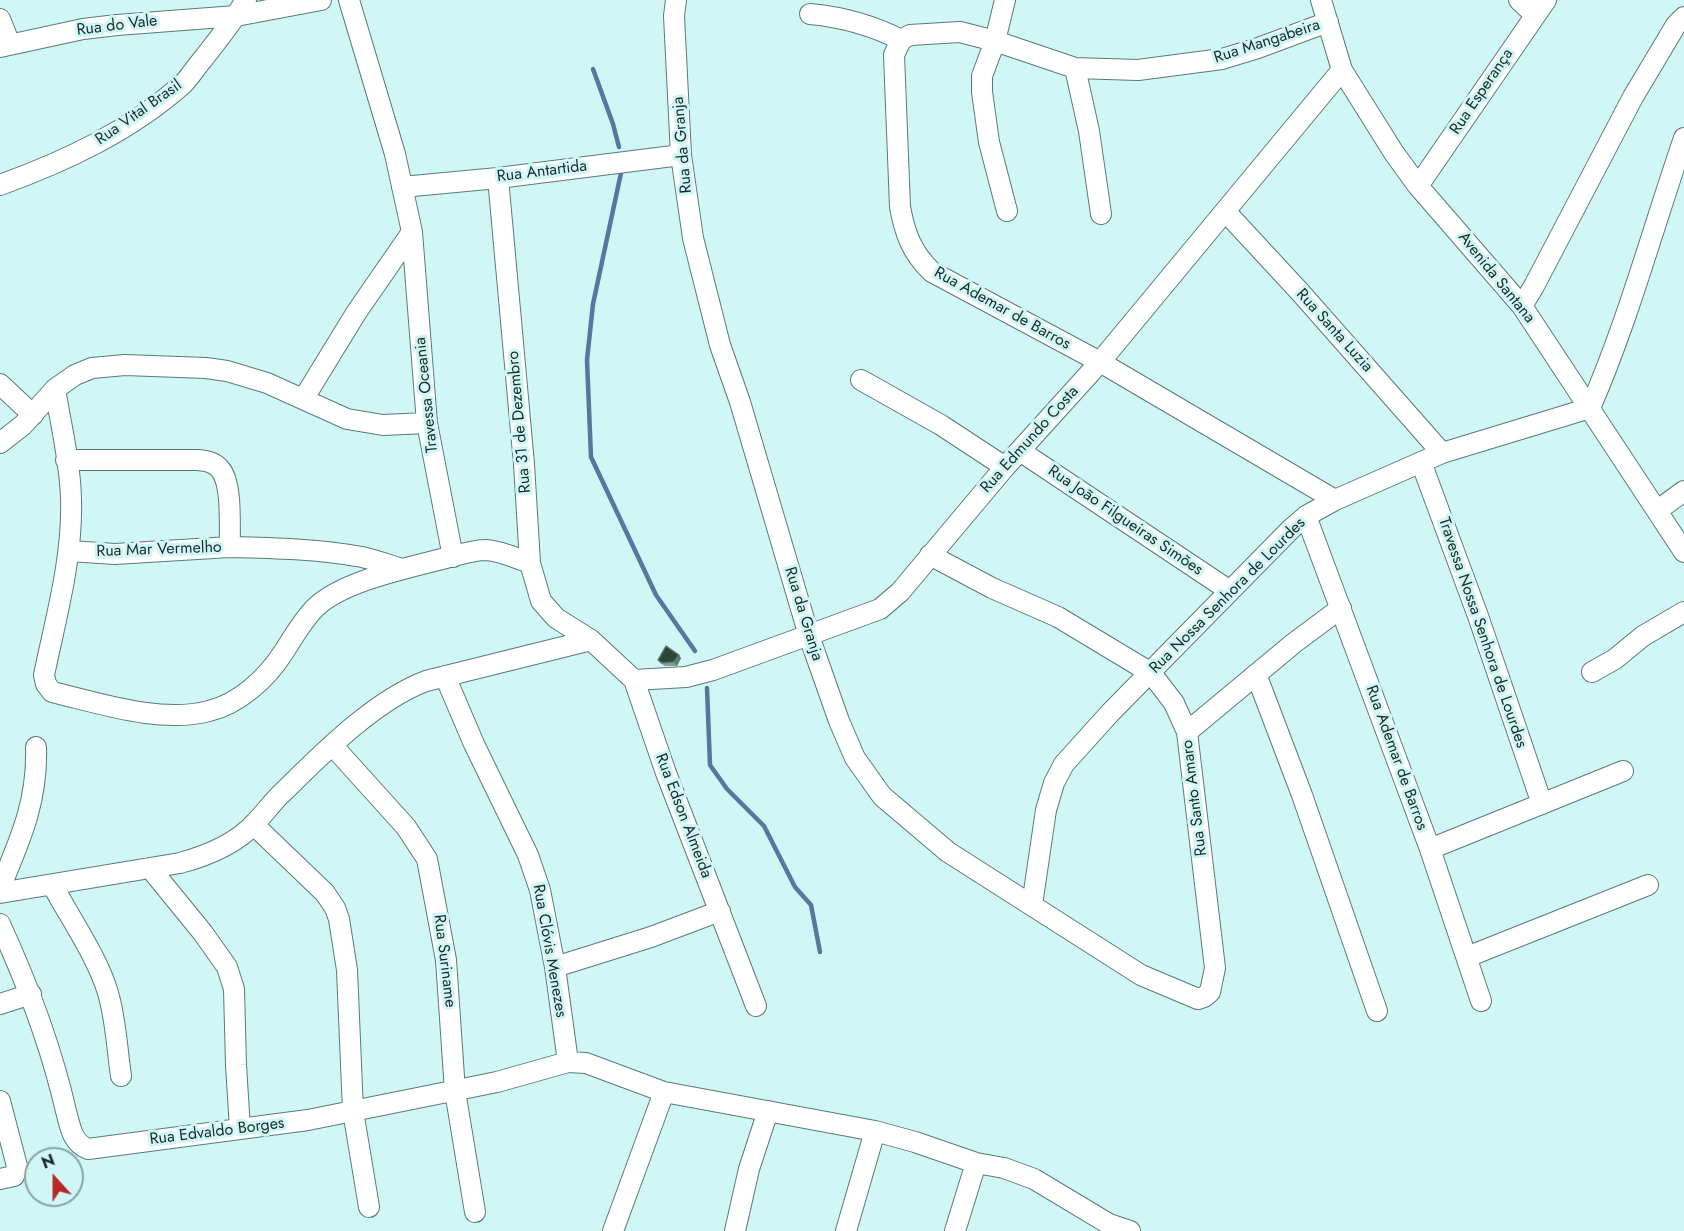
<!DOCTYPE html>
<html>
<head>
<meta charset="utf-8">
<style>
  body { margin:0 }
  #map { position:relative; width:1684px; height:1231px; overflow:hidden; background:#d0f7f5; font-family:Jost,sans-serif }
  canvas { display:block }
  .north { position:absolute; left:24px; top:1147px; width:60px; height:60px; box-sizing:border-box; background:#d0f7f5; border:2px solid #88a5a4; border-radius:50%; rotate:339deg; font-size:16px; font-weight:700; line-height:24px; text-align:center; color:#1b2a2a }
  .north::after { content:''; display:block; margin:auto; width:21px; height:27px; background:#b9292c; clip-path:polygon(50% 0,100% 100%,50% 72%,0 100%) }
</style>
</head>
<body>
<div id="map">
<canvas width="1684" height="1231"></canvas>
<div class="north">N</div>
</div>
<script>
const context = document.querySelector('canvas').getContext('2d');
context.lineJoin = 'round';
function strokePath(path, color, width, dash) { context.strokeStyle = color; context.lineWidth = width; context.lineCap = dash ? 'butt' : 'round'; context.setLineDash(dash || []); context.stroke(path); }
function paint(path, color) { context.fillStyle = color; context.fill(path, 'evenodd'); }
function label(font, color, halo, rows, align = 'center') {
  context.font = font + ' Jost,sans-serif'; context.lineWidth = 6; context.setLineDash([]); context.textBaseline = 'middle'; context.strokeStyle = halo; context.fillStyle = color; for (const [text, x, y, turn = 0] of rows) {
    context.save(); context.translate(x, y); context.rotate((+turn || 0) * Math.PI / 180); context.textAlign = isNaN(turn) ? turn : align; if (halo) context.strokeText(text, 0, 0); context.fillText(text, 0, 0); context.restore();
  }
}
strokePath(new Path2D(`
  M593 69 613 124 619 147
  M621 173 593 304 587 360 591 457 656 595 695 651
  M707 688 710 765 727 789 764 826 795 887 811 905 820 952`), '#5976a0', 4.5);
const minor = new Path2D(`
  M349 0 395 154 412 232 427 423 453 557
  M676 0 674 16 681 155 693 238 720 345 740 402 809 636 839 721 855 758 882 796 948 852 1141 975 1198 999 1204 997 1210 992 1215 968 1187 732 1174 703 1151 673 1058 617 992 588 930 555
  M1005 0 995 41 982 76V92L989 142 1007 211
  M1321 0 1342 70 1394 153 1418 186 1522 306 1684 552
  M1519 0 1535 15
  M810 14C842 17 872 25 901 40
  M0 19 10 44
  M1328 22 1258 48 1222 59 1138 70 1075 68 995 41 960 32 910 35 901 40 894 55 900 207C905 234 912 253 932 272L1100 362 1335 500
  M0 47 83 29 117 25 236 16 321 0
  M1075 68 1089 131 1101 214
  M498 178 524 464 530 563 541 601 556 618 591 640 634 680 666 773 756 1006
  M0 185C66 161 130 131 183 84 190 77 196 67 203 59 218 40 233 21 246 0
  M1418 186 1546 0
  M402 187 498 178 681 155
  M1225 211 1300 292 1442 453
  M1522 306 1534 286 1633 97 1676 25 1684 17
  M861 380 941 425 1005 467
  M0 384 33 415
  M55 389C61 425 70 462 71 498 73 558 56 617 44 675L46 684 52 692C99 703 161 724 209 711 239 704 267 678 283 653 293 638 302 621 315 608 342 581 408 568 446 558 459 555 472 550 486 550 501 551 516 558 530 563
  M304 398 356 313 412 232
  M0 443 23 425 55 389 75 375 92 368 125 365 206 368 227 371 267 383 347 419 383 425 427 423
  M1020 451 1230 591
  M66 460H198C207 461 214 462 220 469 233 484 229 527 230 547L115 554 69 551
  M1421 462 1478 616 1542 804
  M1658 510 1684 491
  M1306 516 1430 849 1481 1001
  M230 547C274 548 318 549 362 557 375 560 389 565 402 569
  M1592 672 1615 659 1643 636 1684 612
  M1256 674 1302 795 1377 1011
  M445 676 474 744 528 855 540 890 555 967 568 1062
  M634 680 686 677 713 670 880 609 900 592 1005 467 1100 362 1342 70
  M1187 732 1294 643 1341 608
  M332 745 406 827 427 859 446 960 455 1091 475 1212
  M254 825 325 893 335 908 339 919 347 970 353 1111 369 1207
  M1430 849 1623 771
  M150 868 203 933 227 967 234 989 236 1065 240 1129
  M53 886C70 918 98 958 108 993 116 1020 117 1049 121 1076
  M0 888C20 840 38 801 36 747
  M0 893 180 863C206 856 236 844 255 823 264 814 271 804 280 795 320 756 373 701 426 681L591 640
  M1032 905 1046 810 1054 783 1064 764 1110 713 1291 529 1306 516 1335 500 1442 453 1590 408C1628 321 1653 228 1684 138
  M0 924C28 985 51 1046 66 1111 70 1126 72 1143 88 1149L308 1120 497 1082 568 1062 586 1063 664 1092 875 1131 915 1142 976 1163 1004 1168 1034 1179 1109 1224 1130 1231
  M1467 957 1648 885
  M555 967 651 937 720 911
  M0 1004 31 994
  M0 1101 17 1166 14 1176 0 1179
  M613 1231 664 1092
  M735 1231 749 1169 768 1111
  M846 1231 875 1131
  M955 1231 976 1163`);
strokePath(minor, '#587b7a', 22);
strokePath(minor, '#fff', 20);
paint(new Path2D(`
  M679 655 681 658 677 666H665L660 663 658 660Z`), '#7e9e96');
paint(new Path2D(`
  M679 655 681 658 677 666 674 662Z`), '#5d7b71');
const building = new Path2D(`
  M666 646 679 655 674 662 662 663 658 660Z`);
paint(building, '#2c4638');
strokePath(building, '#5d7b71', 1.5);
label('16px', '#1b2a2a', '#d0f7f5', [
  ["Rua do Vale",117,26,-7],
  ["Rua Mangabeira",1267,42,-18],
  ["Rua Esperança",1482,92,-56],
  ["Rua Vital Brasil",139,113,-35],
  ["Rua da Granja",683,145,-95],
  ["Rua Antartida",542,172,-7],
  ["Avenida Santana",1496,278,51],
  ["Rua Ademar de Barros",1002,309,29],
  ["Rua Santa Luzia",1334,331,48],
  ["Travessa Oceania",427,395,-96],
  ["Rua 31 de Dezembro",520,422,-95],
  ["Rua Edmundo Costa",1030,440,-48],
  ["Rua João Filgueiras Simões",1125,521,34],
  ["Rua Mar Vermelho",159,550,-2],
  ["Rua Nossa Senhora de Lourdes",1228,596,-45],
  ["Rua da Granja",803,614,73],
  ["Travessa Nossa Senhora de Lourdes",1482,633,71],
  ["Rua Ademar de Barros",1396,758,70],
  ["Rua Santo Amaro",1195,798,-97],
  ["Rua Edson Almeida",683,816,69],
  ["Rua Clóvis Menezes",549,951,80],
  ["Rua Suriname",444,961,83],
  ["Rua Edvaldo Borges",217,1132,-7]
]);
</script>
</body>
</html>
